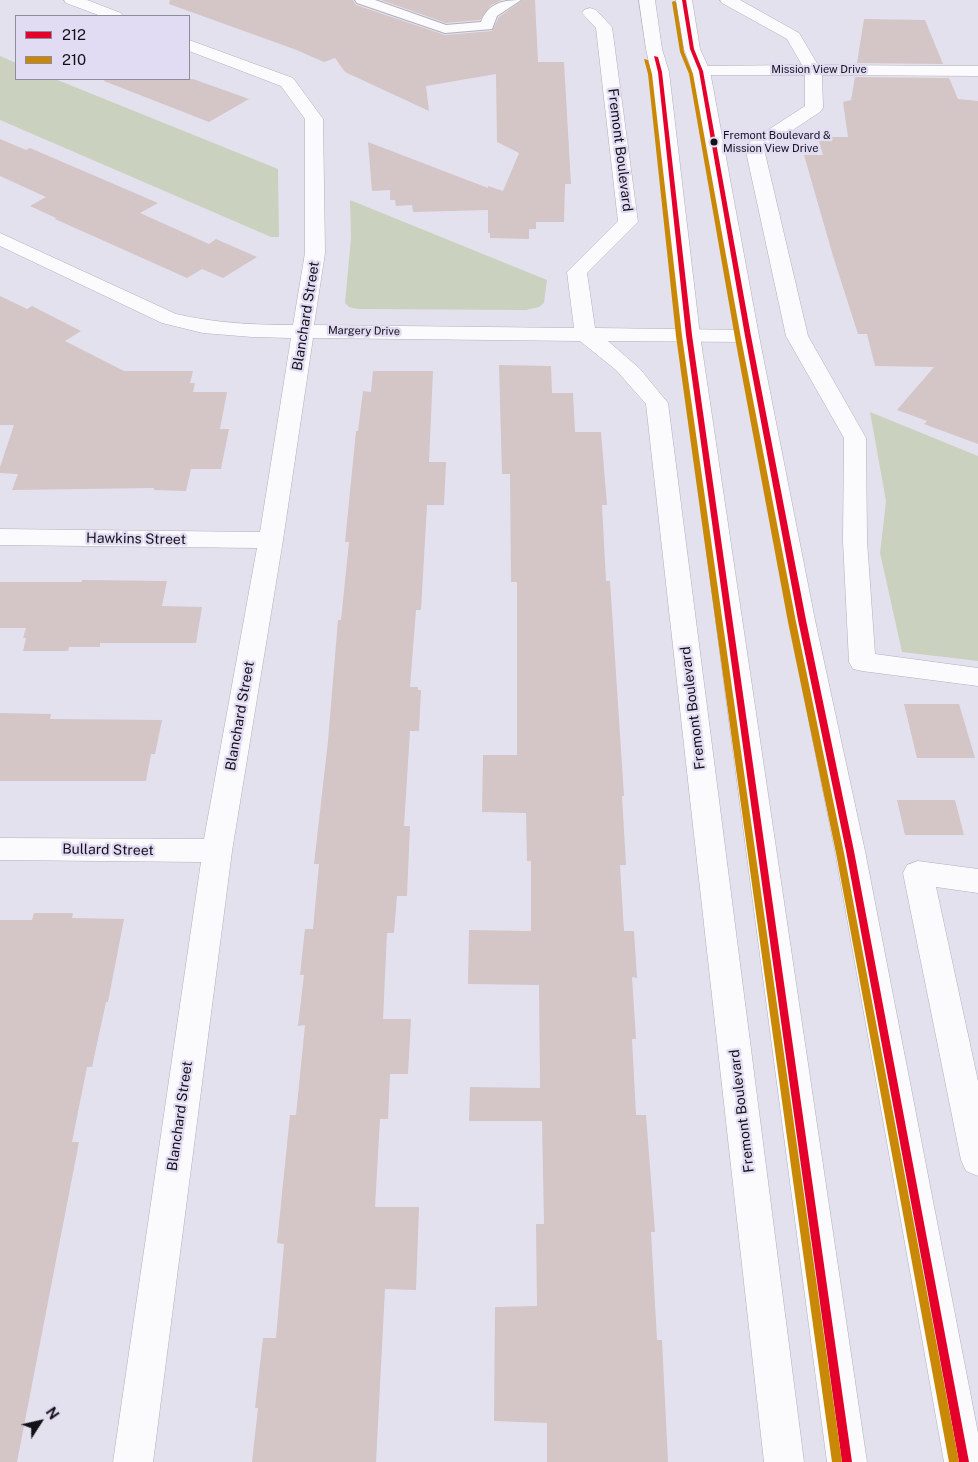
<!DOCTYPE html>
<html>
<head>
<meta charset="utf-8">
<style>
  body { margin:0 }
  #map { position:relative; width:978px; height:1462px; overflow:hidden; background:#e4e1ee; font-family:"Public Sans",sans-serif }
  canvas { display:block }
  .legend { position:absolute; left:15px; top:15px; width:175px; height:65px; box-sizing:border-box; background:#e1dcf3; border:1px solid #8f8b9b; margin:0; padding:6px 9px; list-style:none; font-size:15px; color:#131118 }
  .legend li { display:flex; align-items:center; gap:10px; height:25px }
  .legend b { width:25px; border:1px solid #8f8b9b }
  .north { position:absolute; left:15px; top:1397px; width:50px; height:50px; -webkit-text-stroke:4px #e1dcf3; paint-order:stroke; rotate:55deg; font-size:14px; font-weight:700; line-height:20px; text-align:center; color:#131118 }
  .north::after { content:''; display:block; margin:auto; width:18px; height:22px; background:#131118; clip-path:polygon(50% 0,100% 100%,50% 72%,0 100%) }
</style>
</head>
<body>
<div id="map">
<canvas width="978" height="1462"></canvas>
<ul class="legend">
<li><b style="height:6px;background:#e4002b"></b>212</li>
<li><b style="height:6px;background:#c98805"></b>210</li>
</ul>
<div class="north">N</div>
</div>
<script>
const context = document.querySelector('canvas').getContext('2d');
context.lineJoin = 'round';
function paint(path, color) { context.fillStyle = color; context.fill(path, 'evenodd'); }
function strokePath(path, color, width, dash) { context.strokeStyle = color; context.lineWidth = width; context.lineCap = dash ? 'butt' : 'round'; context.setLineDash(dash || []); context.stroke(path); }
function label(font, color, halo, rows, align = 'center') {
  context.font = font + ' "Public Sans",sans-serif'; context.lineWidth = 4.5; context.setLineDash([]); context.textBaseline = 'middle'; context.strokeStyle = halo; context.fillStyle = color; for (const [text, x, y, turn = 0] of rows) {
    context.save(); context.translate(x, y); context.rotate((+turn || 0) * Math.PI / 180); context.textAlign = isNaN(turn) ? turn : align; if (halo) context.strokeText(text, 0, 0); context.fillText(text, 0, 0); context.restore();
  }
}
paint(new Path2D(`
  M0 56 16 63V79H55L278 169 279 237H271L0 120Z
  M350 200 547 280 544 303 539 307 526 310 358 309 349 307 345 303 351 238Z
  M870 412 978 456V661L902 652 880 553 886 501Z`), '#cbd1bf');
paint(new Path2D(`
  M170 0H353L356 5 445 35 492 31 499 17 523 0H535L538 62H564L571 184H565L564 222H536V229H529V239L490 238V233H488V210L413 212 412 205 396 206 395 200H390V190L372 191 368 142 488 188V186L503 191 519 153 497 142 496 74 426 86 429 111 345 72 335 58 324 62 294 49 169 4Z
  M381 0H502L491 5 480 20 446 23Z
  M864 19 925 20 943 64 857 63Z
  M855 77 949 78 958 99 978 101V444L924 424 927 421 897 410 934 367 875 366 867 334H858L833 256 804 155H823L819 141H832L830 137H848L843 102 851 100Z
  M105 79H193L249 99 209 122 104 81Z
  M0 139 26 150 30 148 158 203 140 213 209 244 216 239 257 257 223 278 202 269 187 278 55 219 56 218 30 206 46 197 0 176Z
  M0 296 27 309 32 306 81 331 65 341 124 371H193L190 383H195L193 392H227L220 429H229L221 469H191L186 491 154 490V488L12 490 18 474 0 473V467L14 425H0Z
  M499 365 551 366 552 393H573L575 432H601L607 505H602L606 581H610L624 796H622L626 865H620L624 931H634L637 978 632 977 636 1039H632L636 1115H646L655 1232H651L657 1340H662L668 1462H547V1423L494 1421 495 1307 537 1306 536 1224H544L542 1121H469L470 1087 540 1088 539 985 468 984 469 930 531 931V861H527L526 813 482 812 483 755H517V582H511L510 474H502Z
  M373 371H433L429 462H446L444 505H427L421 610H416L410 687H418V690H421L419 731H410L404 826H410L407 896H397L394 933H387L383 1019H411L408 1074H390L388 1119H380L375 1207H419L416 1290 385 1289 376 1462H252L258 1408H255L263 1338H276L284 1244 277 1243 290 1115H296L305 1025 298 1026 304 975H300L305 929H313L319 864H314L328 741 338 620H341L349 542H345L356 431H358L363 391 371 392Z
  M82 580 167 581 162 606 202 607 196 643H100V647H69L68 651H23L26 638H23L26 628H0V582H82Z
  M904 704H959L975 758H917Z
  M0 713 51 714 50 719 162 720 155 754H151L146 781H0Z
  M897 800H955L964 835H905Z
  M34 913H73L72 918 124 919 108 1002H106L92 1067H87L72 1142H79L17 1462H0V920H32Z`), '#d4c5c6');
const lane = new Path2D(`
  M355 0H375L446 25 481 22C488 3 503 0 521 0L497 16 492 29 445 33 357 3Z`);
const street = new Path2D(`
  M64 0H87L121 13 123 16H101L66 3Z
  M720 0H740L799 33 818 65 978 66V76L822 75 823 108 820 112 764 149 808 336 866 438 867 541 875 654 978 668V686L862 671 853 669 849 662 843 541 844 438 786 336 745 147 748 143 805 106V75H695L692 71 695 67 701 66 802 65 787 39 722 3Z
  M590 8 596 10 612 27 638 222 587 273 595 328 748 330 756 331 759 336 756 341 748 342 608 341 640 369 668 403 804 1462H764L646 404 616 370 580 341 313 338 283 540 232 851 153 1462H113L201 862 0 860V838L204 839 257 548 0 545V529L260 532 291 338 252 337 203 333 162 323 0 246V233L176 314C215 323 254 325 293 325L305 253V119L281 86 189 51V40L293 78 323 119 325 253 314 325 574 328 567 272 618 221 596 28 582 13 584 10Z
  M918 861 978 869V893L936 887 978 1081V1176L966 1171 961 1160 903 873 907 865Z`);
const primary = new Path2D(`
  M639 0H655L662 49 669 72 700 335 867 1462H827L678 335 651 72 646 49Z
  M676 0H692L700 49 710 71 759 336 815 620 865 851 978 1433V1462H944L835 851 789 620 737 336 692 71 684 49Z`);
strokePath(lane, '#b1afb9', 2);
strokePath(street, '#b1afb9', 1);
strokePath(primary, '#b1afb9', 1);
paint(lane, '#fbfafc');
paint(street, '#fbfafc');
paint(primary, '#fbfafc');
paint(new Path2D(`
  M682 0H686L694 49 703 71 751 336 806 620 854 851 969 1462H959L846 851 798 620 745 336 699 71 690 49Z
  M654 56 658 57 662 72 692 335 852 1462H842L686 335 658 72Z`), '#e4002b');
paint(new Path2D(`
  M674 1 676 2 684 52 693 74 741 338 796 622 844 853 959 1462H949L836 853 788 622 735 338 689 74 680 52 672 2Z
  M644 59 648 60 652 74 682 336 842 1462H832L676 336 648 74Z`), '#c98805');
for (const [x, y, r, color] of [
  [714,142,4.5,"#131118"]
]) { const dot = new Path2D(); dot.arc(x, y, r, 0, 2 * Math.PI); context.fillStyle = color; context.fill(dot); strokePath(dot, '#e1dcf3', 2); }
label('11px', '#131118', '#e1dcf3', [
  ["Mission View Drive",819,70],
  ["Margery Drive",364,331,1]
]);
label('11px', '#131118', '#e1dcf3', [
  ["Fremont Boulevard &",723,136],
  ["Mission View Drive",723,149]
], 'left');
label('14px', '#131118', '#e1dcf3', [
  ["Fremont Boulevard",620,150,83],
  ["Blanchard Street",306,316,-81],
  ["Hawkins Street",136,539,1],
  ["Fremont Boulevard",693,708,-97],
  ["Blanchard Street",240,716,-80],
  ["Bullard Street",108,850,1],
  ["Fremont Boulevard",742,1111,-97],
  ["Blanchard Street",180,1116,-82]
]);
</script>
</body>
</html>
